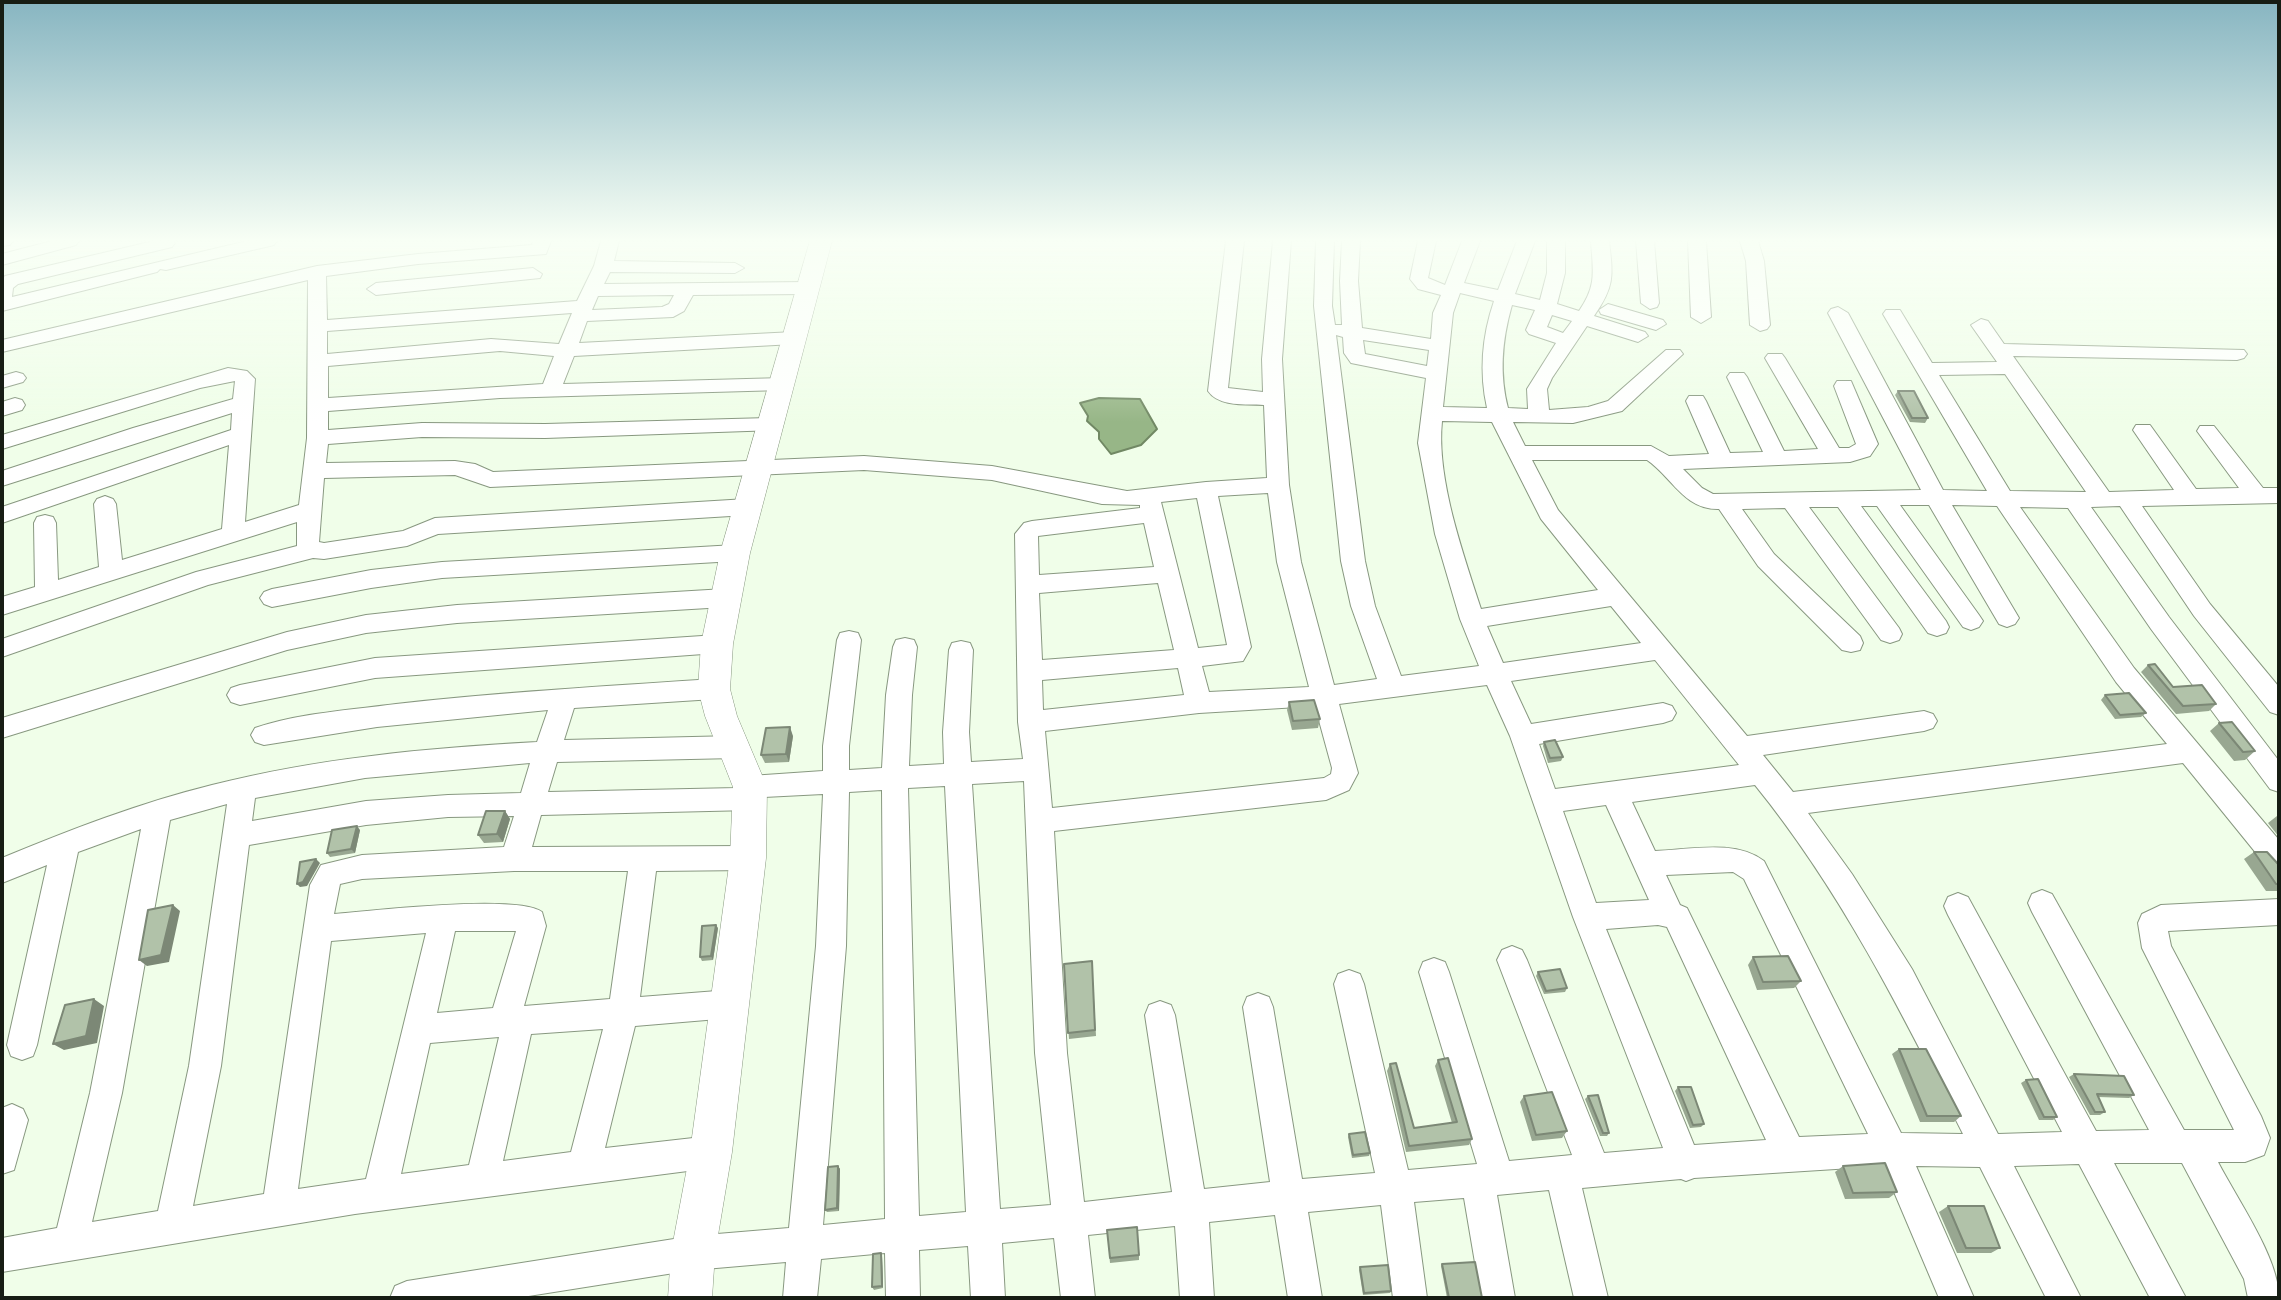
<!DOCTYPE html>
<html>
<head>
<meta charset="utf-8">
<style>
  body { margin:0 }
  #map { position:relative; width:2281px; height:1300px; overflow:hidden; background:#f0fee9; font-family:Helvetica,sans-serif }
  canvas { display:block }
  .frame { position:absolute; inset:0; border:4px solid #171d14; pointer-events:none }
</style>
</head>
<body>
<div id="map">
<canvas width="2281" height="1300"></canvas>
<div class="frame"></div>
</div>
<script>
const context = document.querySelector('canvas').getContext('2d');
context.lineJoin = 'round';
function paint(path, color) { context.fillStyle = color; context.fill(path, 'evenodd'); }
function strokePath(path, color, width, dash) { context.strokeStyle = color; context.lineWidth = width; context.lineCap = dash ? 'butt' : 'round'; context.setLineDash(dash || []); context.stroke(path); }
const water = new Path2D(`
  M1099 398 1140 399 1157 429 1141 445 1111 454 1099 439V432L1087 421 1088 416 1080 403Z`);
paint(water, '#97b687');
strokePath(water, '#718864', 2);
const minor = new Path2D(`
  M2 241H13L10 245 2 246Z
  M52 241H79L76 245 2 265V254Z
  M154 241H173L175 243 172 247 18 284 13 288 12 297 247 241H277L274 245 166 270 160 269 157 272 2 311V279L5 276Z
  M533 241H551L546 254 418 264 326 276 327 320 577 301 594 266 601 241H619L614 261 735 263 744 268 735 273 610 272 604 284 807 282 816 288 807 294 693 295 684 311 673 317 587 321 579 343 794 332 804 338 794 344 574 356 563 384 783 378 790 379 793 384 790 389 783 390 500 398 328 411V430L422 423 545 424 769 418 776 420 779 425 776 430 545 438 422 437 328 444 326 463 455 461 475 464 493 472 864 456 992 466 1127 491 1206 482 1267 478 1264 405C1246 404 1219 407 1208 391L1226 241H1244L1228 388 1263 392 1262 359 1273 241H1291L1282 359 1289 485 1301 562 1334 685 1377 679 1351 606 1341 561 1314 306 1316 241H1334L1332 306 1335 325H1342L1340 281 1342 241H1360L1358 281 1362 328 1431 339 1433 313 1441 295 1418 289 1410 279 1418 241H1436L1428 278 1445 285 1462 241H1480L1464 283 1498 290 1517 241H1535L1515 294 1540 300 1547 273V241H1565V273L1557 304 1579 311C1597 285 1593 272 1591 241H1609C1613 276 1615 286 1594 316L1645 332 1648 336 1638 342 1587 326 1552 378 1547 389 1549 410 1588 407 1608 401 1666 350H1680L1683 354 1622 411 1573 423 1513 422 1525 446H1651L1669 456 1709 454 1686 401 1689 396H1703L1706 401 1730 453 1763 452 1727 377 1730 373H1744L1747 377 1784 451 1818 449 1765 358 1768 354H1782L1785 358 1839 448H1849L1856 444 1834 386 1837 381H1851L1878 444 1870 456 1850 462 1683 469 1702 488 1713 494 1921 490 1828 313 1831 309 1838 307 1848 313 1943 490 1987 491 1883 314 1886 310H1900L1932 363 1997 362 1971 325 1981 319 1988 321 2004 344 2244 350 2247 354 2244 358 2237 360 2013 356 2109 492 2174 490 2133 430 2136 425H2150L2196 489 2239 488 2197 431 2200 426H2214L2263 488H2279V503L2142 506 2210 604 2279 687V715L2270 712 2194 616 2120 506 2091 507 2169 617 2279 761V792L2270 789 2151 629 2068 508 2020 507 2134 668 2279 840V872L2269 869 2183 763 1808 813 1852 874 1912 969 1998 1134 2062 1132 1948 915 1944 906 1948 897 1958 893 1968 897 2096 1131 2149 1130 2032 912 2028 903 2032 894 2042 890 2052 894 2184 1130H2234L2142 948 2138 923 2142 914 2161 905 2279 899V925L2168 931 2171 946 2261 1116 2270 1138 2264 1155 2245 1162H2218C2237 1199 2279 1258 2279 1298H2248L2244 1279 2182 1163H2114L2186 1298H2150L2079 1164 2014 1166 2081 1298H2046L1980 1167 1916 1166 1974 1298H1939L1883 1166 1694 1178 1686 1181 1681 1179 1582 1188 1608 1298H1574L1549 1190 1497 1195 1515 1298H1481L1464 1198 1414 1202 1427 1298H1393L1381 1205 1308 1212 1322 1298H1288L1275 1215 1209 1222 1214 1298H1180L1175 1226 1088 1235 1095 1298H1061L1054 1238 1002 1243 1005 1298H971L968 1246 919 1250 920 1298H886L885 1253 821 1259 817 1298H783L786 1262 693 1270 516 1298H390L395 1286 407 1281 693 1236 789 1228 816 946 823 794 764 797 761 807 751 810 541 815 532 847 748 846 758 849 762 858 758 867 748 870 656 871 640 997 730 990 741 994 745 1004 741 1014 730 1018 635 1026 605 1148 711 1136 723 1140 727 1152 723 1164 711 1168 355 1214 2 1272V1238L57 1228 90 1093 141 829 78 852 37 1045 33 1056 22 1060 11 1056 7 1045 47 865 2 883V858C70 830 139 803 212 785 318 758 428 748 537 742L548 710 377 727 264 745 255 742 251 735 255 728C299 713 350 710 396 704 502 692 608 686 714 679L723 682 727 689 723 696 714 699 574 708 564 740 735 736 744 739 748 747 744 755 735 758 557 762 548 792 737 788 741 779 750 776 823 771V746L837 640 840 633 849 631 858 633 861 640 849 746V770L882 768 886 695 893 647 896 640 905 638 914 640 917 647 912 695 909 766 944 764 943 732 949 650 952 643 961 641 970 643 973 650 969 732 971 762 1023 759 1018 722 1015 534 1024 523 1032 521 1140 508V505L1102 504 992 480 864 470 490 487 455 475 324 478 319 542 324 543 403 531 435 518 747 499 755 502 758 507 755 512 747 515 438 534 407 546 324 559 313 558 208 585 2 657V639L196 572 297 546V522L2 615V597L35 587 34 523 37 517 45 515 53 517 56 523 58 580 99 567 94 504 97 499 105 496 113 499 116 504 122 560 222 529 229 445 2 523V507L231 430 232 413 2 486V471L133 428 233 399 235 381 200 388 2 449V435L228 368 247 371 255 379 245 522 299 505 307 438 308 280 2 352V340L317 266 418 254 532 245ZM1460 293 1494 301C1482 336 1479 372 1487 408L1443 407 1453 313ZM674 295 669 304 662 307 592 310 598 296ZM1512 305 1535 310 1526 330 1529 334 1556 343 1527 389 1528 409 1508 408C1499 373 1502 340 1512 305ZM572 313 559 344 491 339 327 354V331ZM1552 315 1572 321 1563 333 1547 327ZM1336 335 1343 337 1344 353 1351 363 1426 378 1418 443 1435 534 1460 619 1479 666 1401 676 1375 606 1365 561ZM1363 340 1429 350 1427 366 1365 354ZM500 351 554 356 543 384 328 398V366ZM2005 374 2086 492 2010 491 1939 375ZM1442 421 1492 422 1541 519 1598 590 1481 609C1463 553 1436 478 1442 421ZM1532 460H1647C1672 477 1684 510 1719 509L1758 566 1842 650 1851 652 1860 650 1863 643 1860 636 1774 554 1742 509 1785 508 1881 640 1890 643 1899 640 1902 634 1899 628 1809 507H1838L1928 633 1937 636 1946 633 1949 627 1946 621 1861 506H1877L1963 627 1971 630 1979 627 1983 621 1979 615 1900 505H1929L1999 624 2007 627 2015 624 2019 618 1952 505 1997 506 2116 682 2167 744 1793 792 1763 755 1924 731 1933 728 1937 721 1933 714 1924 711 1747 736 1558 510ZM1268 493 1277 562 1309 687 1209 692 1202 666 1243 661 1251 647 1218 496ZM1197 498 1226 640 1227 645 1198 648 1161 502ZM1144 523 1154 567 1039 575 1038 536ZM1158 583 1174 650 1042 660 1039 593ZM1611 606 1641 643 1503 663 1487 626ZM1655 660 1739 765 1555 789 1539 744 1663 723 1672 720 1676 713 1672 706 1663 703 1531 724 1511 681ZM1178 668 1184 695 1043 710 1042 680ZM1487 685 1510 736 1573 917 1663 1148 1604 1153 1527 960 1522 950 1512 946 1502 950 1497 960 1572 1155 1509 1161 1449 972 1445 962 1434 958 1423 962 1419 972 1477 1164 1408 1170 1364 984 1360 974 1349 970 1338 974 1334 984 1375 1173 1302 1179 1273 1007 1269 997 1258 993 1247 997 1243 1007 1270 1182 1204 1189 1175 1015 1171 1005 1160 1001 1149 1005 1145 1015 1172 1192 1084 1202 1067 1053 1054 831 1326 800 1349 790 1358 773 1339 704ZM1315 706 1332 768 1331 774 1324 778 1052 808 1045 731 1199 713ZM530 763 521 793 448 795 366 801 252 821 255 798 365 778ZM1024 781 1035 1053 1051 1205 1000 1209 972 784ZM1755 785C1841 891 1902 1013 1963 1134L1901 1133 1764 861C1735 839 1690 850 1655 851L1632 802ZM945 786 966 1212 919 1216 908 788ZM882 790 885 1219 823 1225 846 946 849 792ZM227 804 189 1066 158 1211 92 1222 122 1093 170 820ZM1606 805 1649 900 1596 903 1563 811ZM514 816 504 847 362 855 321 865 310 885 264 1194 193 1206 221 1066 249 845 366 825 448 817ZM514 871H628L610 999 524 1006 546 926 542 912C517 894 372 911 334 914L340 884 362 879ZM1733 872 1744 879 1868 1134 1799 1137 1687 908 1680 905 1666 875ZM1658 925 1667 927 1766 1140 1694 1145 1606 929ZM455 931H516L493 1008 437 1013ZM426 933 366 1179 298 1189 331 941ZM603 1029 571 1152 503 1161 531 1034ZM499 1037 469 1165 401 1174 430 1043Z
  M1636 241H1654L1659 303 1657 307 1650 309 1641 303Z
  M1688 241H1706L1711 317 1701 323 1691 317Z
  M1740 241H1758L1764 261 1770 325 1767 329 1760 331 1750 325 1746 261Z
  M533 268 542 274 540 278 376 295 367 289 376 283Z
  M1608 304 1663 320 1666 324 1656 330 1601 314 1599 310Z
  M16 372 23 374 26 378 23 382 2 388V376Z
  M15 398 22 400 25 405 22 410 2 416V402Z
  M735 545 743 547 746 553 743 559 735 561 442 578 371 588 272 607 264 604 260 598 264 592 272 589 371 570 442 562Z
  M725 589 733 592 737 598 733 604 725 607 457 623 366 633 287 650 2 738V718L287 632 366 615 457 605Z
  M717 635 726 637 729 644 726 651 717 653 375 678 240 705 231 702 227 695 231 688 240 685 375 658Z
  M12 1104 23 1109 28 1120 14 1170 2 1174V1108Z`);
const tertiary = new Path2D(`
  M810 241H832L750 553 733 644 730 689 737 716 767 787 766 858 732 1152 715 1253 712 1298H668L671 1253 690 1152 730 858 733 787 705 716 698 689 701 644 720 553Z`);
strokePath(minor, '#889880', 2);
strokePath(tertiary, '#889880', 1);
paint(minor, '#fff');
paint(tertiary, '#fff');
paint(new Path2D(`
  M1898 391 1928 418 1925 423 1910 422 1895 395Z
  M2148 665 2173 687 2216 704 2209 711 2176 714 2141 672Z
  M2105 695 2146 713 2141 717 2115 719 2101 700Z
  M1289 702 1320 719 1318 728 1292 730 1287 710Z
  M2219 723 2255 751 2245 760 2234 761 2210 731Z
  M793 736 789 762 765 763 761 755Z
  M1544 742 1563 757 1561 761 1548 763 1543 746Z
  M505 811 510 819 503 842 484 843 478 835Z
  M2277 816H2279V837L2268 823Z
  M360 830 355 853 330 857 327 853Z
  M2254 852 2279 865V891H2266L2244 859Z
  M718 928 713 960 702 961 700 957Z
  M1753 957 1801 981 1794 988 1757 990 1748 965Z
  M1092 961 1096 1036 1069 1039 1064 964Z
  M1538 972 1567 988 1565 992 1544 994 1536 976Z
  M1899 1049 1961 1116 1954 1122H1920L1892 1054Z
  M1438 1060 1472 1139 1469 1145 1406 1152 1387 1071 1390 1064 1414 1128 1452 1123 1435 1066Z
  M2074 1074 2134 1095 2129 1098 2098 1097 2105 1112 2100 1115H2090L2069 1077Z
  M2026 1080 2057 1117 2053 1120H2039L2021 1083Z
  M1678 1087 1704 1124 1701 1127 1690 1128 1675 1091Z
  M1524 1096 1567 1131 1562 1138 1532 1141 1520 1102Z
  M1588 1096 1609 1133 1607 1136H1600L1585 1099Z
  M1349 1134 1370 1153 1369 1156 1352 1158 1348 1137Z
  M838 1166 840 1169 839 1211 827 1212 825 1210Z
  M1843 1166 1897 1192 1889 1198 1845 1199 1835 1172Z
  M1948 1206 2000 1248 1991 1253H1957L1939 1212Z
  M1107 1230 1139 1255V1260L1110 1263Z
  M881 1253 882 1256 883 1288 874 1290 872 1287Z
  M1442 1264 1482 1298H1447L1441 1266Z
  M1360 1267 1391 1291 1390 1293 1363 1295 1359 1270Z`), '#98a791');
paint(new Path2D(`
  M790 727 793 736 789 762 786 754Z
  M505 811 510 819 503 842 497 834Z
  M357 826 360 830 355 853 351 849Z
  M316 859 320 863 307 886 300 887 297 884Z
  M173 905 180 911 169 962 147 966 139 960Z
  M716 925 718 928 713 960 711 956Z
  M94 999 104 1006 97 1043 64 1050 53 1044Z
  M838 1166 840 1169 839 1211 837 1208Z
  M881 1253 882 1256 883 1288 882 1286Z`), '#7c8876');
const building = new Path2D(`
  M1898 391H1914L1928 418H1912Z
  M2155 664 2173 687 2202 685 2216 704 2183 706 2148 665Z
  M2129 693 2146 713 2120 715 2105 695Z
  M1314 700 1320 719 1293 721 1289 702Z
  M2232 722 2255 751 2243 752 2219 723Z
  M790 727 786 754 761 755 766 728Z
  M1555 740 1563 757 1550 758 1544 742Z
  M486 811H505L497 834 478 835Z
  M357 826 351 849 327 853 332 830Z
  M2254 852H2267L2279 865V884H2276Z
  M316 859 303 882 297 884 300 862Z
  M173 905 161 955 139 960 148 910Z
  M716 925 711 956 700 957 702 926Z
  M1788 956 1801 981 1763 982 1753 957Z
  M1092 961 1095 1030 1068 1033 1064 964Z
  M1560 969 1567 988 1546 991 1538 972Z
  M94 999 86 1036 53 1044 65 1005Z
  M1899 1049H1926L1961 1116H1927Z
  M1448 1058 1472 1139 1409 1146 1390 1064 1396 1063 1414 1128 1457 1122 1438 1060Z
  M2074 1074 2124 1076 2134 1095 2097 1094 2105 1112H2095Z
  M2038 1079 2057 1117H2044L2026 1080Z
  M1678 1087H1691L1704 1124 1693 1125Z
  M1552 1092 1567 1131 1536 1135 1524 1096Z
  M1598 1095 1609 1133H1603L1588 1096Z
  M1365 1132 1370 1153 1353 1155 1349 1134Z
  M1885 1163 1897 1192 1853 1193 1843 1166Z
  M838 1166 837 1208 825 1210 828 1167Z
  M1948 1206H1984L2000 1248H1966Z
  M1137 1227 1139 1255 1110 1258 1107 1230Z
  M881 1253 882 1286 872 1287 873 1254Z
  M1475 1262 1482 1298H1449L1442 1264Z
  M1388 1265 1391 1291 1364 1293 1360 1267Z`);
paint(building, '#b1c2a9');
strokePath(building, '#7c8876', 2);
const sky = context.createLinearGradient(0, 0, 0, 422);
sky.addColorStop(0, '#87b5c1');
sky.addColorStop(0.57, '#f8fff5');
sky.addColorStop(1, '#f8fff500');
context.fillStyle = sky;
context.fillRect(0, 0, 2281, 422);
</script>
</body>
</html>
